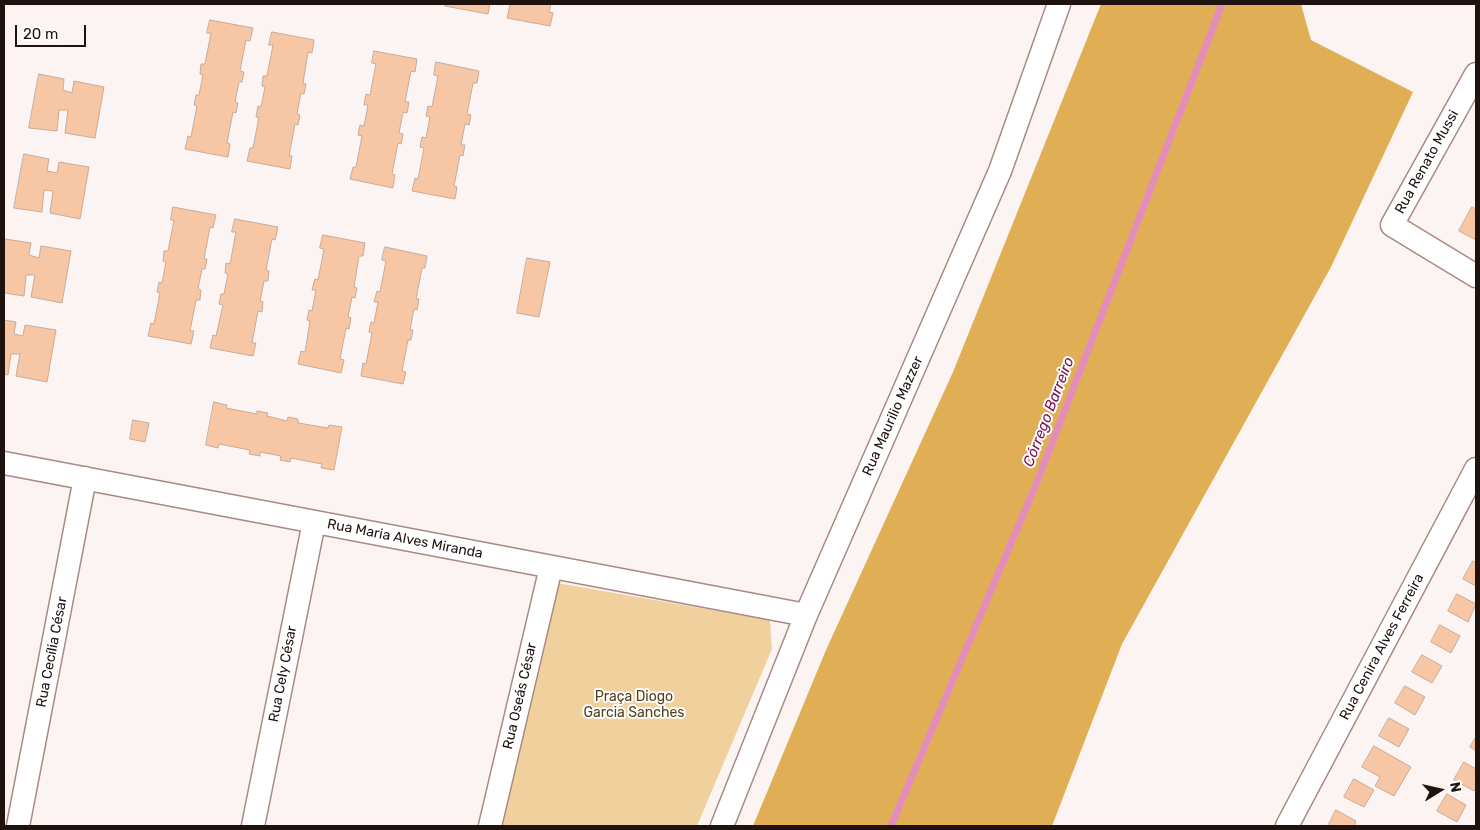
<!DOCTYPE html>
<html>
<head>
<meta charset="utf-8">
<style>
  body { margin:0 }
  #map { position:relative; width:1480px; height:830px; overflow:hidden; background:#fcf4f2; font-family:Rubik,sans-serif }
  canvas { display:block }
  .frame { position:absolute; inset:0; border:5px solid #1f1310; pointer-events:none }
  .north { position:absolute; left:1415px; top:765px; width:50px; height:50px; -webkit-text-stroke:4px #fff; paint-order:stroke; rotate:80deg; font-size:14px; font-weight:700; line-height:20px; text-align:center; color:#1f1310 }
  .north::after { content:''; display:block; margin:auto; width:18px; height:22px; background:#1f1310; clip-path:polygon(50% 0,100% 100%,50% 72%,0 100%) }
  .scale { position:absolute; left:15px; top:25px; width:71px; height:22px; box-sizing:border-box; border:2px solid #1f1310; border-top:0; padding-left:6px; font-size:15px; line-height:18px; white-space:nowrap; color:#1f1310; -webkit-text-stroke:4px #fff; paint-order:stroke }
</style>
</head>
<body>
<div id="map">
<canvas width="1480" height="830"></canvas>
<div class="frame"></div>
<div class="north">N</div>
<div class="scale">20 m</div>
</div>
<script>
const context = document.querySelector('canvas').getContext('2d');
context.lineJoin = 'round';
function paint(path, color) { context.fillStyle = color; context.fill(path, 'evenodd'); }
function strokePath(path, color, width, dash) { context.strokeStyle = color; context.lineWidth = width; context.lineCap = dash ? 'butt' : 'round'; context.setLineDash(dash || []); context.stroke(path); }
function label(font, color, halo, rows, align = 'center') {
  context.font = font + ' Rubik,sans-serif'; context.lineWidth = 4; context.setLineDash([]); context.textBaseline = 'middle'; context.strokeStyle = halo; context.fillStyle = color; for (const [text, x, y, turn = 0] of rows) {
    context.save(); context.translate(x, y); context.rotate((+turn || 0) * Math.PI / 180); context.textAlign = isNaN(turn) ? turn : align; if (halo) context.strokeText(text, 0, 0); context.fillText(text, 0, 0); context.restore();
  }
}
paint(new Path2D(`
  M557 583 770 620 772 649 697 826H492Z`), '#f0d19e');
paint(new Path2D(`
  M1101 4H1301L1311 40 1413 92 1331 267 1122 644 1052 826H753L826 650 953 372Z`), '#e0af55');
strokePath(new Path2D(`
  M891 826 1037 482 1222 4`), '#e48cba', 7);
const building = new Path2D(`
  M446 4H490L488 14 445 6Z
  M514 4H551L549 12 553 13 550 26 507 18 510 5Z
  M210 20 253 28 250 41 246 40 240 71 244 72 242 82H239L235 102 238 103 236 113 233 112 227 143 230 144 228 157 185 149 188 136 191 137 197 106 194 105 196 95H199L203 75 200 74 201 64H205L211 33H207Z
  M272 32 314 40 312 53 308 52 303 83 306 84 304 94 301 93 297 114 300 115 298 125 295 124 289 156H292L290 169 247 161 250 148H253L259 117H256L258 106 261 107 265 87 262 86 263 76H267L273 45H269Z
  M374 51 417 59 415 72 411 71 405 102H409L407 113 403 112 399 133 403 134 401 144 398 143 392 174 395 175 393 188 350 179 353 167H356L362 136 358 135 360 125 364 126 368 105H364L366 94 370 95 376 64 372 63Z
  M436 62 479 71 477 83H473L467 114 471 115 469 125 465 124 461 145H465L463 156 460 155 454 186 457 187 455 199 412 191 415 178 418 179 424 148 420 147 422 137 426 138 430 117 426 116 428 106 432 107 438 76 434 75Z
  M39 74 64 79 63 90 72 93 74 81 104 87 95 138 65 133 68 110H59L57 131 29 128Z
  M24 154 49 159 47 171 57 173 59 162 89 167 80 219 50 213 53 191 44 190 42 212 14 208Z
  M173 207 216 215 213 228 210 227 204 259H207L205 269H202L198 289 201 290 200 300H196L190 331H194L191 344 148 336 151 323 154 324 160 293 157 292 159 282 162 283 166 262 163 261 164 251H168L174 220H171Z
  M1472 207 1476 209V240L1459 231Z
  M235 219 278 227 275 240 272 239 266 270 269 271 268 281H264L260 301 263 302 262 312 258 311 252 343H256L253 356 210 348 213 335 216 336 223 305 219 304 221 294H224L228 274 225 273 226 263 230 264 236 232H232Z
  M323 235 365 243 363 256H359L354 287 357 288 355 298 352 297 348 317 351 318 349 329 346 328 340 359 344 360 341 373 298 364 301 351 305 352 310 321 307 320 309 310 312 311 316 290H312L315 279 318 280 324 249 320 248Z
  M5 239 31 243 29 255 39 258 41 246 71 251 62 303 31 297 35 275H26L24 296 4 293Z
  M385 247 427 256 425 268H422L416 299H419L417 310 414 309 410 330H413L411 340H408L402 371 406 372 403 384 361 376 363 363 366 364 372 333 369 332 371 322 374 323 378 302H374L377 291 380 292 386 261 382 260Z
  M527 258 550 262 539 317 517 313Z
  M4 320 16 322 14 334 23 336 25 325 56 330 47 382 16 376 20 354H11L8 375 4 374Z
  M214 402 227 405 226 408 257 414V411L268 413 267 416 287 421 288 417 298 419V423L328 428 329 425 342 427 334 470 321 468 322 464 291 458 290 462 280 460 281 456 260 452V456L249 454 250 450 219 444 218 448 206 445Z
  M133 420 149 423 145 442 130 439Z
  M1473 561 1476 563V586L1463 579Z
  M1457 594 1476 604 1468 622 1448 611Z
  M1440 625 1460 636 1451 653 1431 642Z
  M1422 655 1442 666 1432 683 1412 672Z
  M1405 686 1425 697 1415 715 1395 703Z
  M1389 718 1409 729 1399 747 1379 736Z
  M1476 737V751L1470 747Z
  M1374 746 1411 767 1394 796 1375 786 1380 777 1362 767Z
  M1464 762 1476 769V787L1474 791 1454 780Z
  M1354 779 1374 790 1364 807 1344 797Z
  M1447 794 1466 805 1457 822 1437 811Z
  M1336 810 1356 821 1354 826H1328Z`);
paint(building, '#f7c6a4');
strokePath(building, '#c7ab98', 1);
const street = new Path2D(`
  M1476 74 1392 225 1476 276
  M4 463 806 615
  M18 826 85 478
  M253 826 314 522
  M490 826 551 567
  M722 826 806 615 1000 171 1059 4
  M1287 826 1476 469`);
strokePath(street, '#aa8981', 25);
strokePath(street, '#fff', 22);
label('14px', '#1f1310', '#fff', [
  ["Rua Renato Mussi",1427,162,-61],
  ["Rua Maurilio Mazzer",893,416,-66],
  ["Rua Maria Alves Miranda",405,539,11],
  ["Rua Cenira Alves Ferreira",1382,647,-62],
  ["Rua Cecília César",52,652,-79],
  ["Rua Cely César",283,674,-79],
  ["Rua Oseás César",520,696,-77]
]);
label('14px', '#55401a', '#fff', [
  ["Praça Diogo",634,697],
  ["Garcia Sanches",634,713]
]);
label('italic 15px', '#780e52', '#fff', [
  ["Córrego Barreiro",1049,412,-69]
]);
</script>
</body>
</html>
